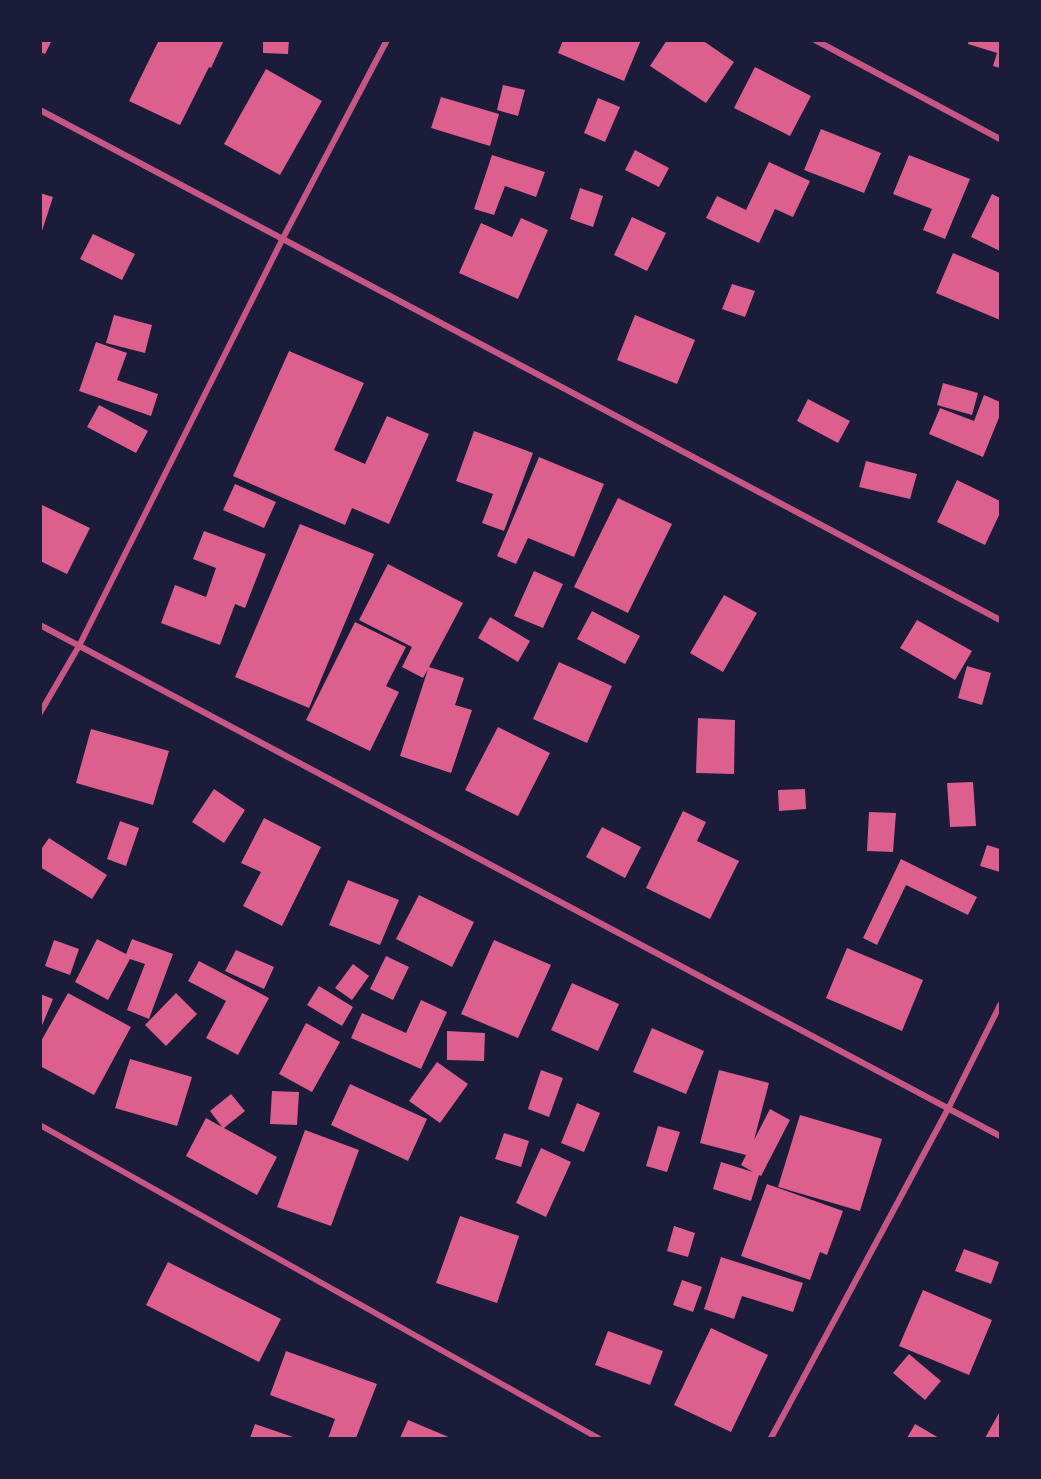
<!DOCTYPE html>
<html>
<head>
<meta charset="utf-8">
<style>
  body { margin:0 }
  #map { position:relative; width:1041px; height:1479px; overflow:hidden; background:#1b1b3a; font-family:Jost,sans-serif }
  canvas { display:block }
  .frame { position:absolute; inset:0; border:42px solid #1b1b3a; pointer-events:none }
</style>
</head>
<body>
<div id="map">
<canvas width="1041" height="1479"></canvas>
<div class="frame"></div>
</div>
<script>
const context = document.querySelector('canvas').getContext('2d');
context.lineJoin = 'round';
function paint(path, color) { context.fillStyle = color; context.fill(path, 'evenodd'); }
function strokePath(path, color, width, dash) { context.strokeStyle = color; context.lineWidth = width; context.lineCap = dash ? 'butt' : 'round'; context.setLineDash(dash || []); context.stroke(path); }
paint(new Path2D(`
  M40 40H52L45 54 40 52Z
  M159 40H224L211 68 209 67 180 125 129 101Z
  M263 40H289L288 54 263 53Z
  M563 40H641L624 81 558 53Z
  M667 40H702L734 62 706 103 650 66Z
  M969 40H1000V68L993 66 997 53 968 44Z
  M755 67 811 96 790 136 734 108Z
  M266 69 322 101 280 175 224 144Z
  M503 85 525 90 518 116 497 110Z
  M441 97 499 114 490 146 431 128Z
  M598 98 620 107 605 142 584 133Z
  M821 129 881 153 864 193 804 170Z
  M635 150 669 168 659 187 625 170Z
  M492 155 545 172 536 197 505 186 494 215 474 209Z
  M909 155 970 179 945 239 923 230 932 209 893 194Z
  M769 162 810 181 793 217 775 209 759 243 706 218 717 196 746 210Z
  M580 188 603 196 593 227 570 219Z
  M40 193 53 197 41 234H40Z
  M992 194 1000 198V251L971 237Z
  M632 217 666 233 647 271 614 255Z
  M521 218 548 230 518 299 459 273 481 223 512 237Z
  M93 234 135 254 122 280 80 259Z
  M953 253 1000 273V320L936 293Z
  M732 284 755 291 745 317 722 309Z
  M114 315 152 325 145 353 106 343Z
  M635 315 695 340 677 384 617 360Z
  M96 342 127 353 117 380 158 394 151 416 79 391Z
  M289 351 364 383 334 450 365 464 387 416 429 434 389 524 352 508 345 525 233 476Z
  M943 383 978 393 972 415 937 405Z
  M984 395 1000 402V415L983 457 929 434 940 408 974 421Z
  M808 399 850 421 838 443 797 421Z
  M99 405 148 431 136 453 87 427Z
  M474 431 533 453 504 531 482 523 493 494 456 481Z
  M539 457 604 484 574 557 528 538 516 564 497 556Z
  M866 461 917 474 910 499 859 487Z
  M957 480 1000 501V513L985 545 937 522Z
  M235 484 276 502 264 528 223 510Z
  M618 498 672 524 628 613 574 587Z
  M40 504 90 528 67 574 40 561Z
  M300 524 374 554 309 708 235 677Z
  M204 531 266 554 245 608 235 604 220 645 161 623 175 585 206 597 216 568 193 559Z
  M388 564 463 603 429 667 464 678 455 705 472 710 451 773 400 756 428 669 423 678 402 667 412 647 359 620Z
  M534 571 563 584 543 628 514 616Z
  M724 595 757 613 723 672 690 653Z
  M592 611 640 636 625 664 577 639Z
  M490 617 530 641 518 662 478 638Z
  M917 620 972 651 955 680 900 648Z
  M355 622 406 647 386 686 399 692 370 751 306 720Z
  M559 662 612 686 587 743 533 719Z
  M967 666 991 673 982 705 958 698Z
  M698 718 735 720 734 774 696 773Z
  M498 727 550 753 518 816 465 790Z
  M91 729 169 751 153 805 76 783Z
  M973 782 976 826 950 827 947 783Z
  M214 789 245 810 224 843 192 822Z
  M805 789 806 809 779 811 778 790Z
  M683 811 706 822 697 841 739 861 710 919 646 888Z
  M869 812 896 813 893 852 867 851Z
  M264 818 321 847 282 926 243 906 261 872 241 863Z
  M120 821 139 828 126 866 107 859Z
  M602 827 641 847 625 878 586 857Z
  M49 838 107 875 92 899 40 867V851Z
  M987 845 1000 849V872L980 866Z
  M901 859 977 897 968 915 906 885 877 945 863 938Z
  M348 880 399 900 380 945 329 925Z
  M419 895 474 922 452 967 396 939Z
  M97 939 126 954 132 939 173 954 149 1019 127 1010 145 964 130 959 108 1000 75 982Z
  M54 940 79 949 70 975 45 966Z
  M494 940 551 965 518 1038 461 1014Z
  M847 948 923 980 902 1031 826 998Z
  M236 950 274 967 264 989 225 971Z
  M386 956 409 967 393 1000 370 989Z
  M199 961 269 998 238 1055 206 1038 226 1001 188 981Z
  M353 964 369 976 352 1000 335 988Z
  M572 983 619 1004 598 1051 551 1030Z
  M319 986 353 1007 342 1026 307 1005Z
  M68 993 131 1027 94 1095 40 1066V1043Z
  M176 993 197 1014 166 1046 145 1025Z
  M40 994 53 999 41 1028H40Z
  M421 1000 447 1012 421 1069 351 1038 362 1013 406 1033Z
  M306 1023 340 1042 312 1092 279 1074Z
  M652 1028 704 1051 686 1094 633 1072Z
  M447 1031 485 1033 484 1061 447 1060Z
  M130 1059 192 1077 177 1126 115 1108Z
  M437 1062 468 1084 440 1123 409 1101Z
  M541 1070 563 1078 549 1117 528 1109Z
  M719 1070 769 1083 754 1140 770 1109 790 1120 761 1176 759 1175 751 1201 713 1189 721 1162 753 1172 741 1165 746 1155 700 1143Z
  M350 1084 427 1119 408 1161 331 1125Z
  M272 1091 299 1092 297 1125 270 1124Z
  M231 1094 245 1111 224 1128 277 1157 257 1195 186 1156 206 1118 222 1127 210 1111Z
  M577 1103 600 1113 584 1152 561 1143Z
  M800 1115 882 1139 860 1211 778 1187Z
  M658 1126 680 1132 667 1172 646 1166Z
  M305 1130 359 1150 331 1226 277 1207Z
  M504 1133 529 1141 521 1167 495 1159Z
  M541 1148 571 1162 546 1217 516 1203Z
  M767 1184 843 1211 827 1255 820 1252 810 1280 741 1256Z
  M460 1216 519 1236 497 1303 436 1283Z
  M674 1226 695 1233 688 1257 667 1251Z
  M964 1249 999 1262 991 1284 955 1271Z
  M721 1257 803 1283 793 1312 742 1296 734 1319 704 1309Z
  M168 1262 281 1319 259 1362 146 1305Z
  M682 1280 702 1287 693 1312 673 1305Z
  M923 1290 992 1320 969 1375 899 1346Z
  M711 1328 768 1355 731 1432 674 1405Z
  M608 1331 663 1351 650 1385 595 1365Z
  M286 1351 377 1384 356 1438H328L335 1419 270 1395Z
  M909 1354 941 1381 925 1400 893 1373Z
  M999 1413H1000V1438H985Z
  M408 1420 451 1438H400Z
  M255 1424 296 1438H250Z
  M915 1424 939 1438H907Z`), '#dd5f8e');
strokePath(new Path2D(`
  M815 40 1000 139
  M40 110 1000 620
  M40 625 1000 1136
  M40 713 79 646 283 238 387 40
  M40 1125 598 1438
  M771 1438 949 1107 1000 1005`), '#c65784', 6);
</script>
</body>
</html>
